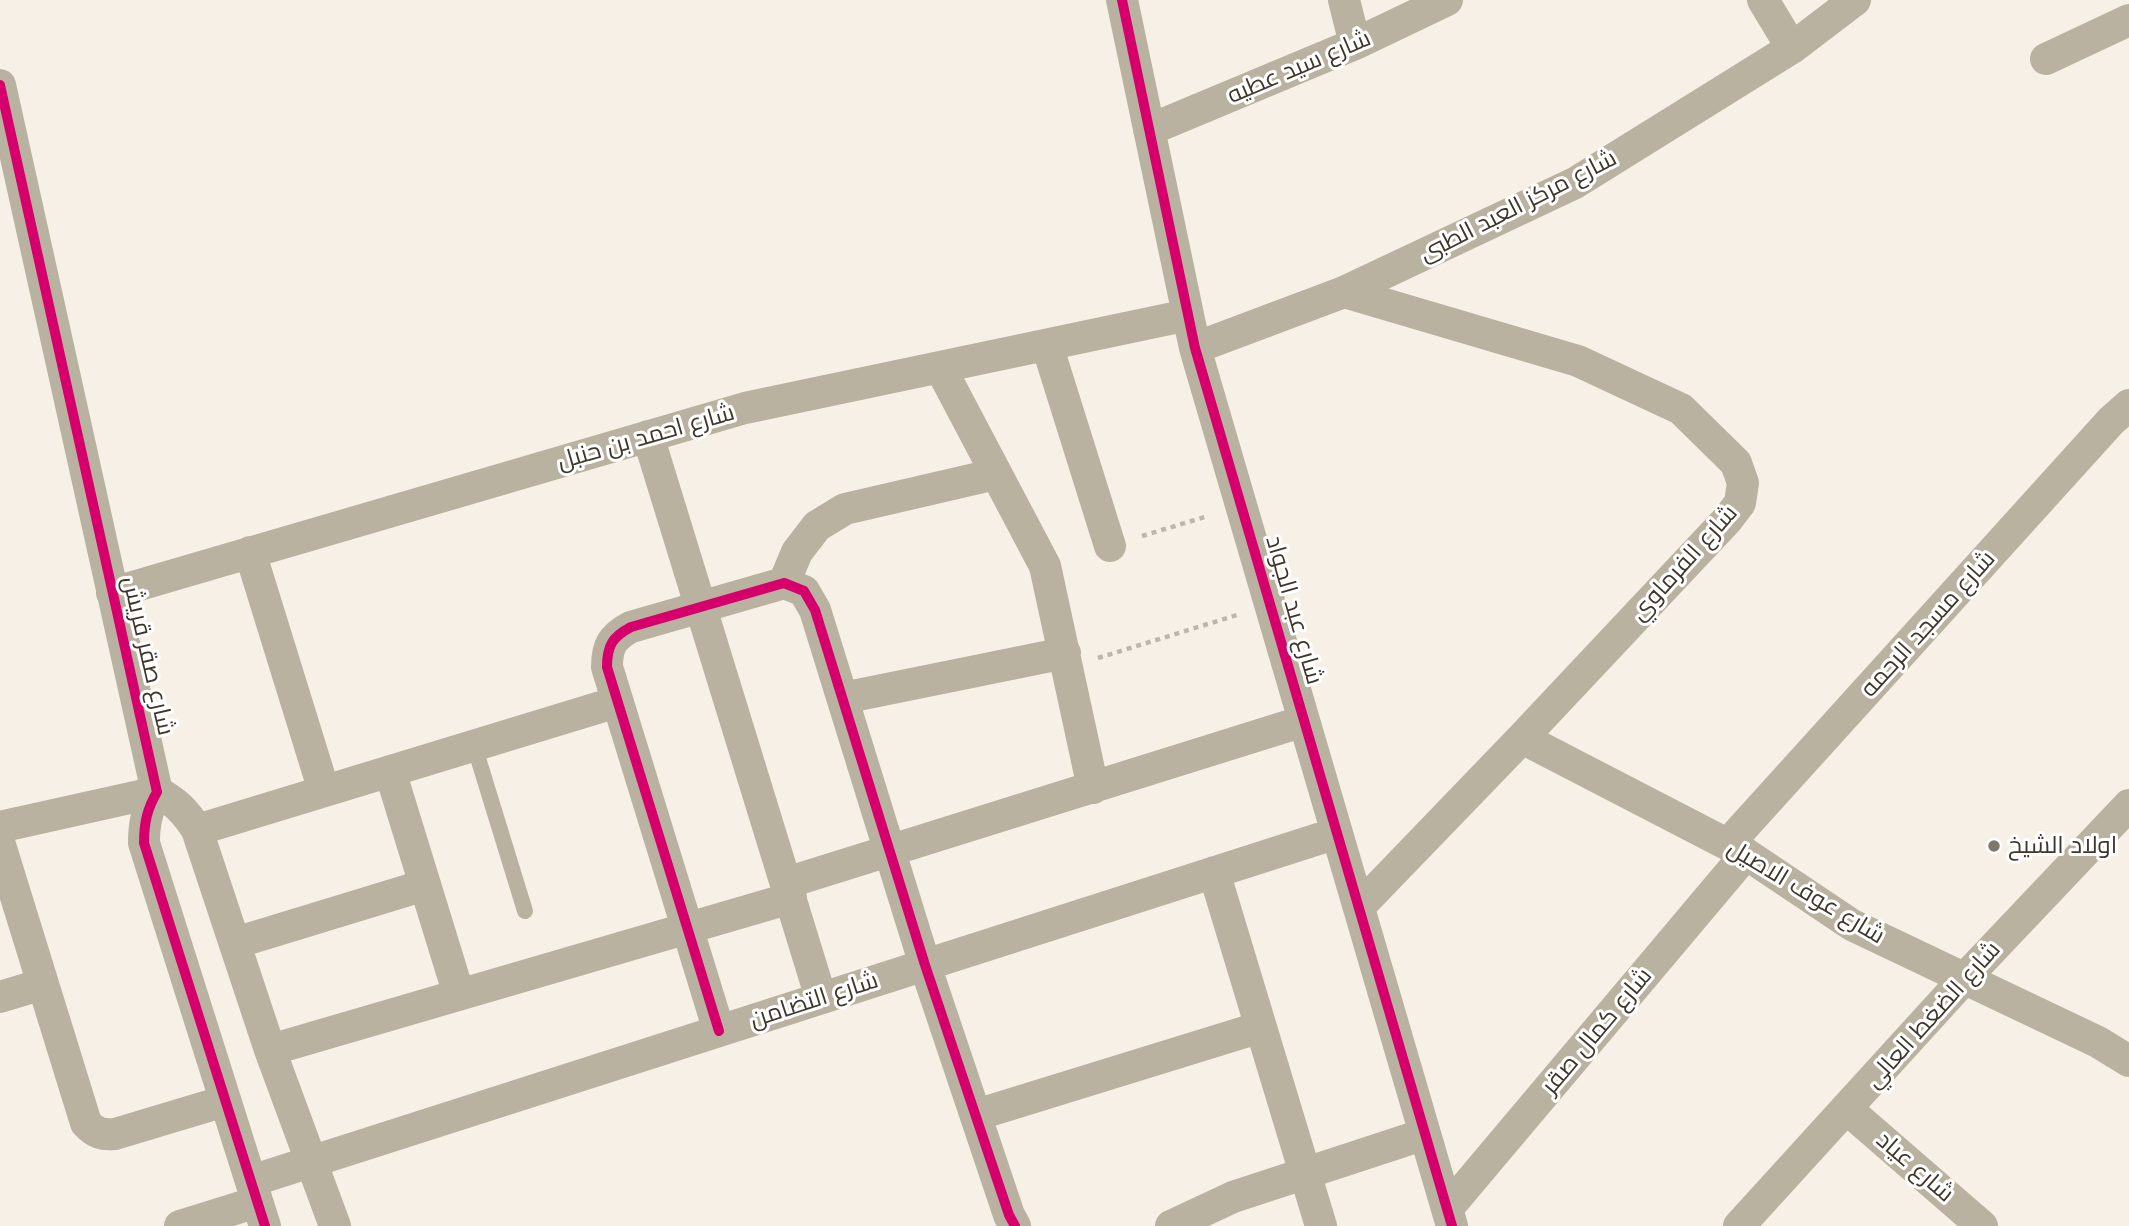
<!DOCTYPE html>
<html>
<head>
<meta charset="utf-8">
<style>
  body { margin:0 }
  canvas { display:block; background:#f7f0e6 }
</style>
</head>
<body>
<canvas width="2129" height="1226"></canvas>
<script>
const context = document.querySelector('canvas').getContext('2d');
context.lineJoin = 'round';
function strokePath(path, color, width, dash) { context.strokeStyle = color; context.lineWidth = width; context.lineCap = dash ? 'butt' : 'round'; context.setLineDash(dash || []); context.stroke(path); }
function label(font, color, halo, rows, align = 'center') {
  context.font = font + ' Inter,Cairo,sans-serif'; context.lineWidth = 6; context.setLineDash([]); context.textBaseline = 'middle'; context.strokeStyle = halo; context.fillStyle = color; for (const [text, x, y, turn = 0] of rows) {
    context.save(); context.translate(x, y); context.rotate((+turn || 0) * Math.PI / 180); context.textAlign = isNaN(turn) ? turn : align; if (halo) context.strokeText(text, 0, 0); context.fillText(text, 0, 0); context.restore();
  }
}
strokePath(new Path2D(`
  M1142 536 1208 516
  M1098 658 1237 615`), '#bdb6aa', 4.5, [5, 5]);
strokePath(new Path2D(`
  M474 745 525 911`), '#bab2a1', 16);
strokePath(new Path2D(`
  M1122 0 1195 348 1452 1226
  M1344 0 1355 44
  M1763 0 1792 48
  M2046 59 2129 20
  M0 85 157 792C147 809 144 823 144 843L265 1226
  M1149 130 1355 44 1447 0
  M1344 292 1578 361 1681 409 1736 463 1743 483 1740 503 1727 520 1522 738 1359 907
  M1047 345 1110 546
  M1195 348 1344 292 1575 183 1792 48 1855 0
  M940 367 1045 566 1093 788
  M648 436 821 998
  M250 552 324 791
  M784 583 797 552 817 526 845 509 996 474
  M112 593 745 408 1188 315
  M843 698 1065 653
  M1522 738 1746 854 1852 925 2098 1042 2129 1061
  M390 771 459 995
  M157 792C175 801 186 812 197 830L270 1050 335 1226
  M0 827 157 792
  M197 830 617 702
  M1728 844 2111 421 2129 405
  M0 845 86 1123C95 1133 102 1135 115 1134L225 1101
  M1214 872 1321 1226
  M786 883 1304 721
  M235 943 425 885
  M0 997 43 984
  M719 1031 607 667C607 646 612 637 631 627L784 583 804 591 815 610 925 965 1009 1215 1015 1226
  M270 1050 791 898
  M1847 1109 1982 1226
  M976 1115 1261 1027
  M251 1181 1337 833
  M1447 1209 1746 854
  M180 1226 257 1202
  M1171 1226 1233 1197 1425 1134
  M1739 1226 1964 979 2129 805`), '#bab2a1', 32);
strokePath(new Path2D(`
  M1122 0 1195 348 1452 1226
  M0 85 157 792C147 809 144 823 144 843L265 1226
  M719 1031 607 667C607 646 612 637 631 627L784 583 804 591 815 610 925 965 1009 1215 1015 1226`), '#d6006c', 10);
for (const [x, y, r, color] of [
  [1994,846,7,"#7f776c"]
]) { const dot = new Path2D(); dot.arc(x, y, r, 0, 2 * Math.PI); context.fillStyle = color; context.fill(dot); strokePath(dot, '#fff', 2.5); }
label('24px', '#3f362b', '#fff', [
  ["شارع سيد عطيه",1299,67,-23],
  ["شارع مركز العبد الطبى",1518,206,-27],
  ["شارع احمد بن حنبل",646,437,-16],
  ["شارع الفرماوي",1684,563,-48],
  ["شارع عبد الجواد",1294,610,74],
  ["شارع مسجد الرحمه",1928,624,-48],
  ["شارع صقر قريش",148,656,77],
  ["شارع عوف الاصيل",1806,892,31],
  ["شارع التضامن",814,1000,-18],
  ["شارع الضغط العالي",1933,1015,-48],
  ["شارع كمال صقر",1597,1031,-50],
  ["شارع عياد",1915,1167,41]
]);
label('24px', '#3f362b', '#fff', [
  ["اولاد الشيخ",2008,846]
], 'left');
</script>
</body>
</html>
